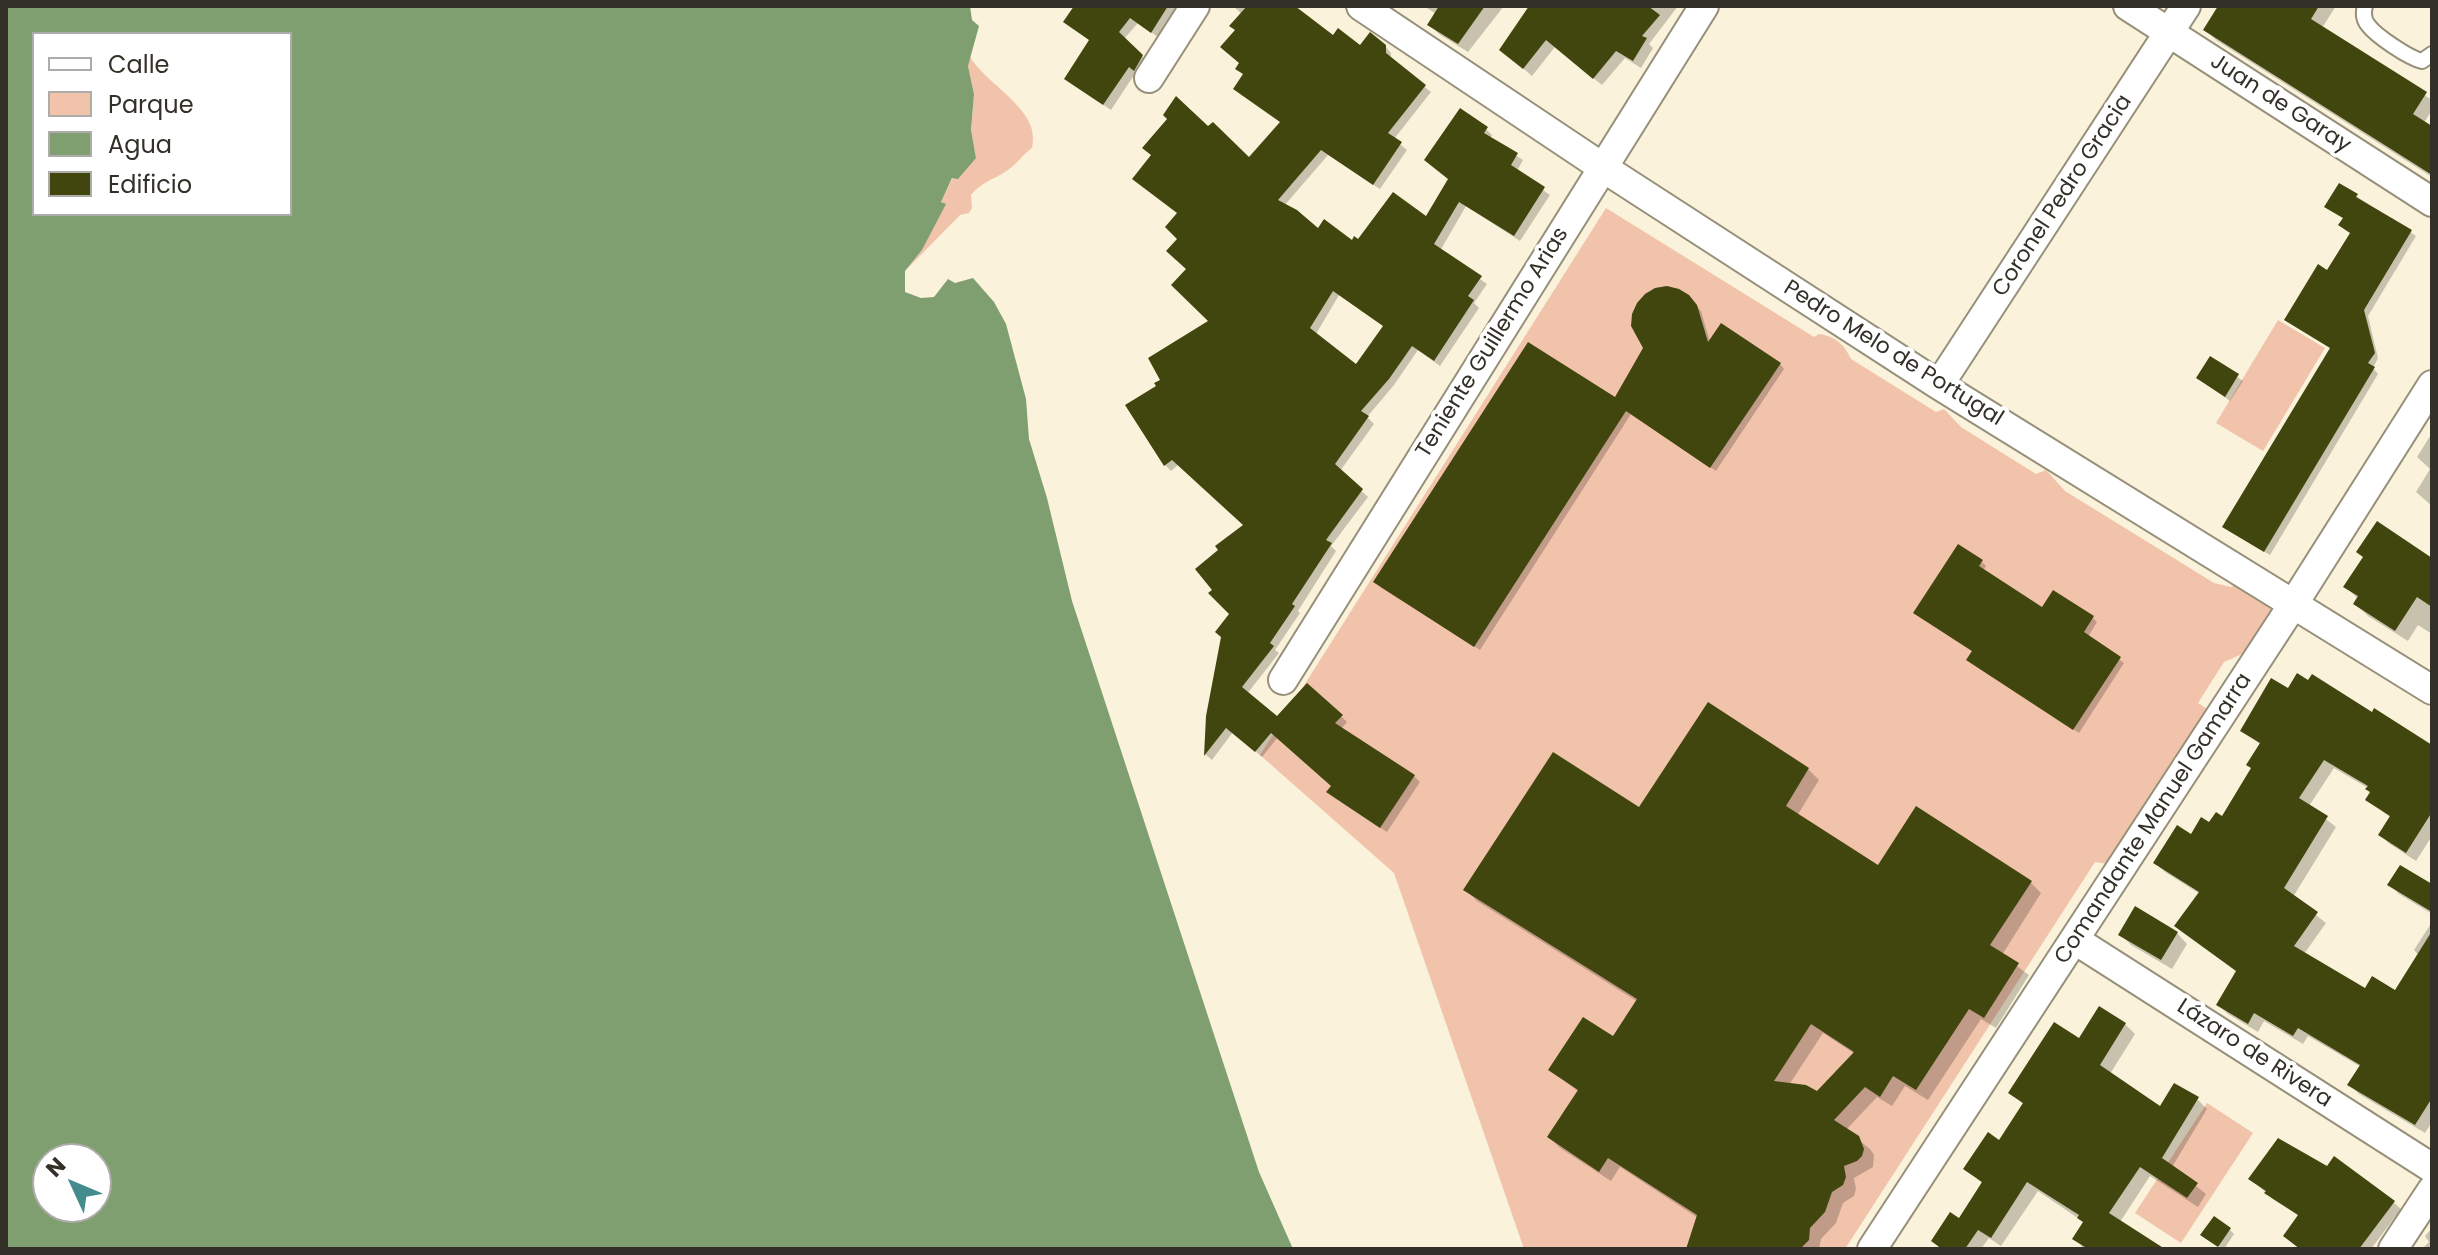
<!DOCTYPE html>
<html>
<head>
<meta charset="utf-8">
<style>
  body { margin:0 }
  #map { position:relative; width:2438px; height:1255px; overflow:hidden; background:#faf2da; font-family:Poppins,sans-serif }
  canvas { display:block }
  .frame { position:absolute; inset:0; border:8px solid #333027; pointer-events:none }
  .legend { position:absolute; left:32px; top:32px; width:260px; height:184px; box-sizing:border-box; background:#fff; border:2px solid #adaca9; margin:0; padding:10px 14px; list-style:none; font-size:24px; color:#333027 }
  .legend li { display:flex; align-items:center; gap:16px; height:40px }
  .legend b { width:40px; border:2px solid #adaca9 }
  .north { position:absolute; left:32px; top:1143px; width:80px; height:80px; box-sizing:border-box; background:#fff; border:2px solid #adaca9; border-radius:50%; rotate:314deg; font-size:22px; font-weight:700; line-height:32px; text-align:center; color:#333027 }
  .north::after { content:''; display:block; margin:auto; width:28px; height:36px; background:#438b8d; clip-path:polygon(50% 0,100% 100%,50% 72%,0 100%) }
</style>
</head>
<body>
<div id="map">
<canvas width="2438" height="1255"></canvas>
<div class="frame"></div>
<ul class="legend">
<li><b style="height:10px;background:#fff"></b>Calle</li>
<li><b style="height:22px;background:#f1c3aa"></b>Parque</li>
<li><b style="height:22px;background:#809f70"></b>Agua</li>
<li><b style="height:22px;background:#41460f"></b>Edificio</li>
</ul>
<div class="north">N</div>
</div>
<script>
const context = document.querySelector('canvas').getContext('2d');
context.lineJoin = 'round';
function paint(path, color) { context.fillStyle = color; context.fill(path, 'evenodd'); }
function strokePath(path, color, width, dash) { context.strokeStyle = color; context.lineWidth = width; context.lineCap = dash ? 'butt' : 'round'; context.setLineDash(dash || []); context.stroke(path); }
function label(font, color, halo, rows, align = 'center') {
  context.font = font + ' Poppins,sans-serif'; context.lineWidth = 8; context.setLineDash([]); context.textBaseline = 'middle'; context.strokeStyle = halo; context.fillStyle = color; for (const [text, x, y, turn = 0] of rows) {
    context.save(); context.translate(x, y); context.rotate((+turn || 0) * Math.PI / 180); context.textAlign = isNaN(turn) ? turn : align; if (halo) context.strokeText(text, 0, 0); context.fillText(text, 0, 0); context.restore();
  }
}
paint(new Path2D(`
  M969 55C986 86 1042 109 1032 148 1022 155 1017 164 1008 170 995 179 981 182 971 195L972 208 969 213 960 215 905 271 922 250 945 204 941 202 953 177 976 158 971 131 974 94 968 66Z
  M1606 208 1814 337 1819 334C1835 336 1844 344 1851 359L1936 412 1944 409 1961 427 2036 474 2046 470 2065 491 2214 583 2231 587 2244 581 2276 608 2258 647 2224 662 2198 703 2209 710 2115 865 2095 862 1845 1249H1524L1394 873 1260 755Z
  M2278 320 2325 348 2263 451 2216 423Z
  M2207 1103 2253 1133 2181 1243 2135 1213Z`), '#f1c3aa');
paint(new Path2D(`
  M6 6H970L972 20 979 26 968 66 974 94 971 130 976 158 958 179 952 178 941 202 946 204 922 250 905 271V292L921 298 934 297 948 279 955 283 973 278 994 302 1006 324 1026 399 1029 439 1047 498 1072 601 1259 1172 1293 1249H6ZM34 34H290V214H34ZM48 1159H96V1207H48Z`), '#809f70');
paint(new Path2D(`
  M1077 6H1178L1158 37 1138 23 1124 39 1149 63 1141 75 1136 72 1111 110 1066 79 1090 41Z
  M1233 6H1292L1334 37 1360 48 1385 46 1391 53V60L1431 92 1394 139 1407 150 1380 189 1328 155 1284 206 1318 231 1352 242H1359L1427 219 1486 129 1492 135 1490 139 1523 160 1517 171 1550 195 1520 241 1466 206 1440 251 1487 284 1474 303 1479 308 1440 366 1418 350 1394 385 1367 417 1374 424 1340 471 1368 497 1331 546 1336 551 1298 611 1300 613 1275 650 1279 653 1247 694 1278 719 1341 716 1347 722 1341 729 1414 776 1420 782 1387 832 1335 798 1329 792 1333 786 1278 737 1262 757 1233 732 1212 760 1206 755 1208 716 1231 614 1246 525 1179 464 1171 471 1165 465 1159 387 1211 322 1189 269 1179 239V214L1208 129 1249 160 1282 123 1245 76 1237 31 1242 14ZM1339 295 1385 327 1357 367 1316 334Z
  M1424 6H1504L1468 52 1439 34 1430 25 1436 14Z
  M1531 6H1678L1649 44 1653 48 1641 68 1625 58 1602 85 1555 47 1532 76 1510 57Z
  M2221 6H2336L2322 28 2432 100V110L2424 123 2432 128V177L2216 40 2206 30Z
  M2356 196 2416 236 2368 316 2378 358 2373 368 2378 374 2270 555 2229 531 2332 349 2287 320 2328 273 2352 234 2345 219 2331 211Z
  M1693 302 1701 311 1710 342 1780 364 1784 369 1716 471 1631 414 1480 650 1380 587 1616 400Z
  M2210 358 2243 381 2230 401 2198 378Z
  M2432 433V506L2416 492 2430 469 2417 457Z
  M2432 560V634L2418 625 2408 641 2368 616 2356 604 2358 599 2346 587Z
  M1982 562 1986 566 1983 571 2042 610 2093 618 2097 622 2088 637 2124 663 2079 733 1973 664 1968 660 1973 652 1920 617Z
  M2289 691 2373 714 2432 745V836L2416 861 2390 844 2380 835 2391 818 2368 800 2372 793 2368 788 2334 768 2309 806 2336 827 2293 897 2326 923 2304 954 2365 991 2395 993 2419 956 2414 950 2432 922V1122L2425 1133 2359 1094 2350 1085 2361 1067 2308 1036 2303 1044 2264 1021 2258 1032 2228 1014 2218 1004 2238 972 2200 894 2165 872 2156 863 2222 818 2253 769 2261 745 2243 731Z
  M1808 769 1819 780 1797 816 1878 867 2030 882 2041 893 2002 955 2029 975 1996 1028 1981 1019 1928 1100 1905 1086 1892 1106 1877 1097 1846 1130 1870 1149 1874 1155 1873 1167 1854 1178 1856 1189 1854 1196 1843 1203 1836 1223 1821 1239 1819 1249H1694L1698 1218 1620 1167 1611 1181 1560 1148 1549 1137 1579 1092 1551 1070 1613 1039 1638 1002 1477 901 1466 890 1640 810ZM1823 1033 1855 1054 1817 1094 1789 1085Z
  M2390 885 2432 886V914L2399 894Z
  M2177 933 2187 944 2172 969 2131 945 2120 934Z
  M2125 1024 2135 1034 2110 1074 2160 1109 2197 1099 2207 1109 2172 1167 2206 1194 2198 1207 2150 1176 2120 1222 2159 1249H2080L2082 1246 2075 1238 2085 1223 2038 1191 2001 1246 1989 1238 1981 1249H1941L1933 1241 1959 1221 1983 1184 1966 1169 2000 1143 2024 1105 2011 1093 2080 1041Z
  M2250 1178 2393 1202 2401 1209 2371 1249H2300V1216L2274 1200Z
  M2432 1228V1249H2422L2429 1242 2425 1236Z
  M2230 1230 2234 1234 2224 1249 2207 1239Z`), '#0003');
paint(new Path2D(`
  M1074 6H1168L1151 33 1130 18 1119 32 1143 55 1134 71 1129 67 1103 105 1064 79 1089 40 1063 22Z
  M1247 6H1295L1333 35 1338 28 1360 45 1370 32 1386 45V53L1426 85 1388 133 1402 142 1373 185 1321 150 1278 200 1297 210 1318 228 1324 219 1352 240 1354 236 1358 239 1393 192 1426 216 1448 179 1424 160 1460 108 1488 127 1484 133 1518 153 1511 165 1545 187 1514 236 1459 202 1434 244 1482 276 1468 296 1474 300 1434 361 1412 346 1389 379 1361 411 1369 416 1335 464 1363 489 1326 540 1332 543 1292 604 1295 606 1270 643 1274 646 1242 687 1277 716 1307 683 1343 715 1335 723 1415 775 1380 828 1326 792 1331 786 1271 733 1255 752 1226 728 1204 756 1206 716 1221 637 1215 632 1229 614 1208 593 1212 590 1195 569 1218 550 1215 546 1243 525 1172 460 1164 466 1125 405 1156 386 1154 383 1160 380 1148 358 1208 321 1171 285 1186 269 1166 251 1177 239 1165 227 1177 213 1132 179 1151 155 1142 148 1167 119 1163 115 1176 96 1208 126 1213 122 1249 157 1280 122 1233 89 1243 74 1235 69 1239 63 1220 47 1235 30 1229 26ZM1333 291 1383 326 1356 364 1310 328Z
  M1439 6H1485L1458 44 1427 25Z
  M1529 6H1648L1660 15 1642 36 1647 38 1633 61 1616 51 1593 79 1546 40 1523 69 1499 50Z
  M2218 6H2319L2311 19 2427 92 2413 114 2432 126V175L2203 30Z
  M2339 183 2358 194 2356 197 2412 230 2364 310 2375 353 2368 363 2375 367 2264 552 2222 527 2330 348 2284 320 2318 264 2327 270 2350 233 2338 225 2343 218 2324 207Z
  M1667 286 1679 289 1689 295 1697 305 1708 342 1721 323 1781 363 1710 468 1626 411 1474 647 1373 582 1528 342 1615 397 1643 348 1631 326 1632 314 1637 303 1645 294 1655 288Z
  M2210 356 2239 374 2225 397 2196 378Z
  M2377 521 2432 558V607L2417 597 2395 631 2353 604 2358 596 2343 587 2363 557 2356 552Z
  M1958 544 1983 560 1979 566 2042 607 2053 590 2094 616 2084 632 2121 657 2073 730 1966 660 1972 651 1913 613Z
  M2297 673 2308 680 2312 674 2372 712 2374 708 2432 745V812L2406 853 2378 835 2390 816 2365 800 2370 792 2365 789 2368 786 2324 760 2299 798 2328 816 2284 888 2318 912 2294 946 2365 988 2372 976 2395 990 2432 931V1098L2415 1125 2347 1085 2360 1065 2298 1028 2293 1036 2254 1013 2248 1024 2216 1005 2236 971 2174 926 2199 892 2153 863 2177 825 2191 834 2201 817 2209 822 2216 812 2222 816 2251 768 2246 765 2260 743 2240 731 2271 678 2288 688Z
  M1708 702 1809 768 1786 806 1878 865 1916 806 2032 881 1990 945 2019 963 1984 1018 1969 1009 1916 1090 1893 1076 1880 1097 1865 1087 1834 1120 1859 1136 1864 1149 1862 1156 1857 1161 1844 1166 1846 1177 1843 1185 1832 1192 1825 1212 1810 1228 1809 1240 1800 1249H1686L1697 1215 1608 1158 1599 1172 1547 1137 1578 1090 1548 1070 1583 1017 1613 1036 1637 999 1463 890 1553 752 1639 807ZM1811 1024 1854 1052 1817 1091 1806 1085 1774 1081Z
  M2400 865 2432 884V912L2387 885Z
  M2135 906 2178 932 2161 960 2118 935Z
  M2099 1006 2126 1023 2100 1065 2160 1106 2174 1083 2199 1097 2162 1158 2198 1183 2187 1198 2140 1167 2109 1213 2165 1249H2088L2072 1239 2083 1222 2077 1218 2079 1215 2027 1182 1991 1238 1978 1230 1965 1249H1942L1931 1241 1950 1212 1959 1218 1982 1182 1963 1169 1988 1132 1999 1140 2023 1103 2008 1093 2054 1022 2079 1038Z
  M2278 1138 2327 1166 2334 1156 2395 1201 2359 1249H2300L2283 1236 2298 1215 2264 1193 2266 1191 2248 1179Z
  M2214 1216 2231 1228 2218 1247 2200 1235Z`), '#41460f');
const service = new Path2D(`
  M2365 6C2363 13 2363 19 2368 25 2376 36 2409 58 2422 61L2432 54`);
const minor = new Path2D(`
  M1361 6 1602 167 1939 385 2432 690
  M2128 6 2432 202
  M1149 78 1195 6
  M1939 385 2186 6
  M1283 680 1704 6
  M2075 940 2432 1168
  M1872 1249 2294 603 2432 385
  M2393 1249 2432 1190`);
strokePath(service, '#968f79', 18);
strokePath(minor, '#968f79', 32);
strokePath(service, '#fff', 14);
strokePath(minor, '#fff', 28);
label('22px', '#333027', '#fff', [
  ["Juan de Garay",2280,104,33],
  ["Coronel Pedro Gracia",2063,196,-57],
  ["Teniente Guillermo Arias",1493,343,-58],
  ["Pedro Melo de Portugal",1893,354,32],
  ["Comandante Manuel Gamarra",2154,819,-57],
  ["Lázaro de Rivera",2254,1054,33]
]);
</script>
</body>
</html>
